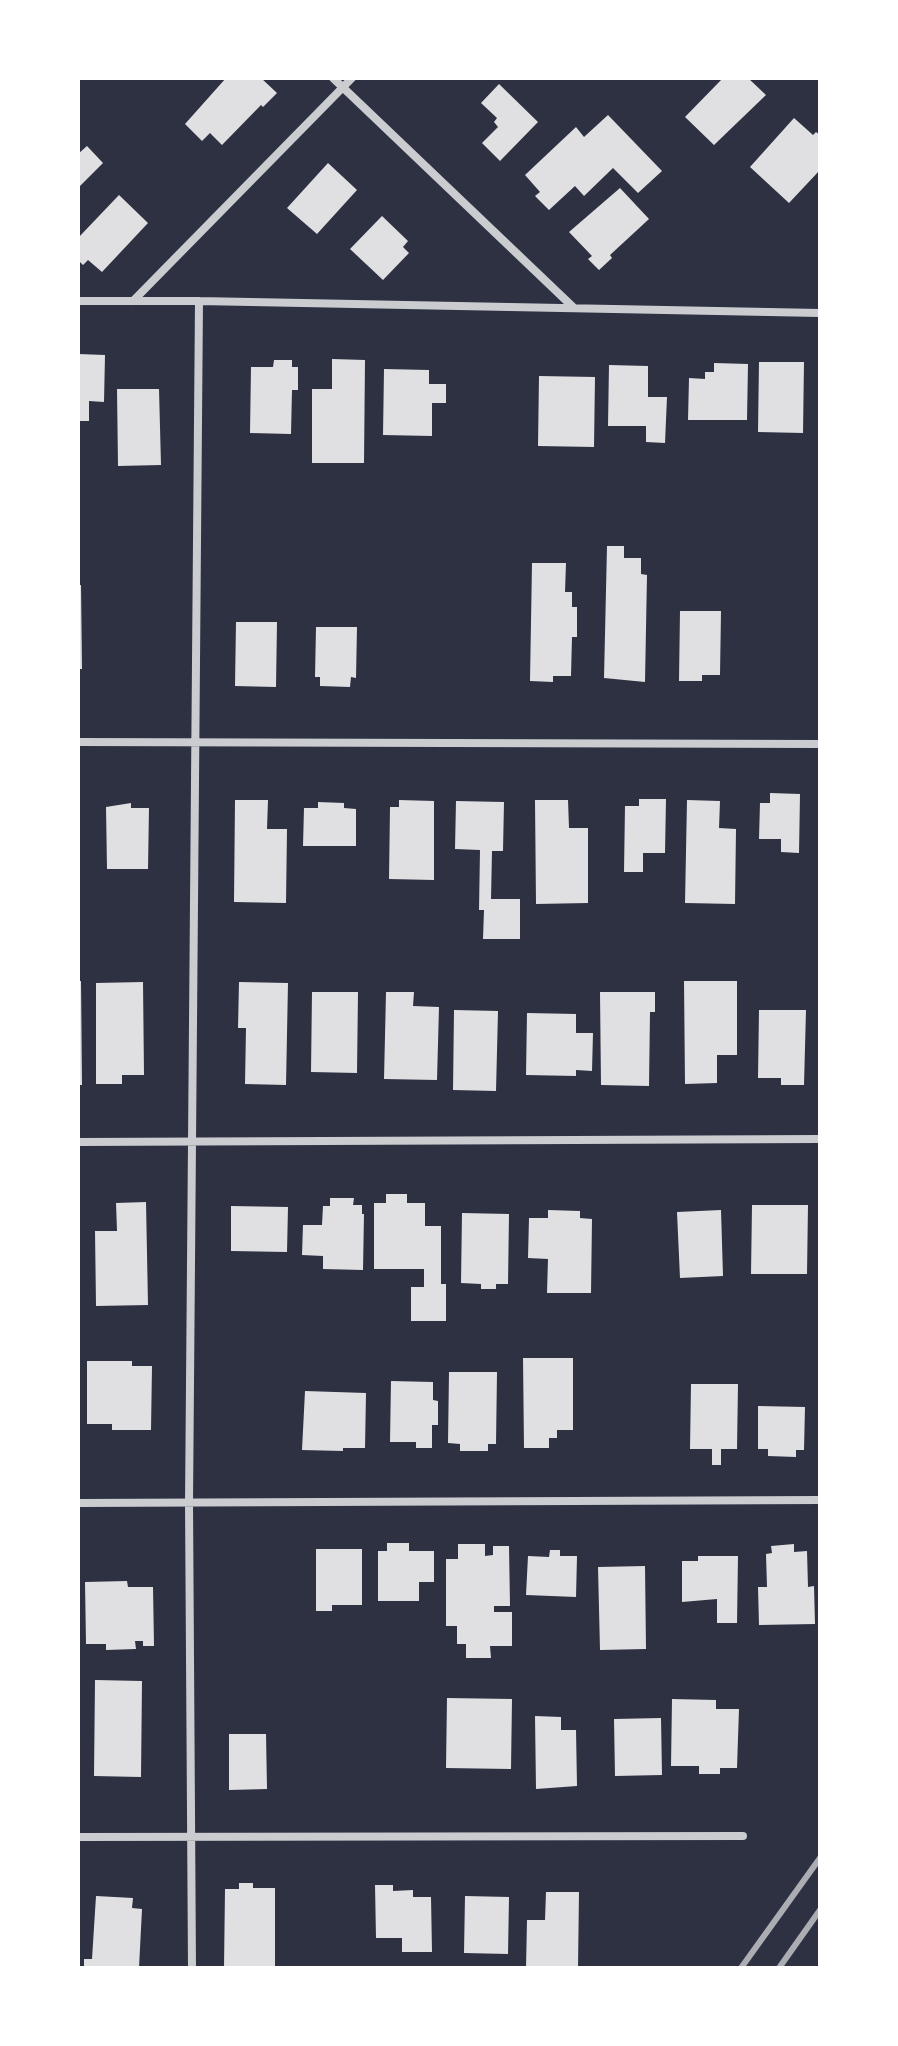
<!DOCTYPE html>
<html>
<head>
<meta charset="utf-8">
<style>
  body { margin:0 }
  #map { position:relative; width:898px; height:2046px; overflow:hidden; background:#2d3142; font-family:"PT Sans Narrow",sans-serif }
  canvas { display:block }
  .frame { position:absolute; inset:0; border:80px solid #fff; pointer-events:none }
</style>
</head>
<body>
<div id="map">
<canvas width="898" height="2046"></canvas>
<div class="frame"></div>
</div>
<script>
const context = document.querySelector('canvas').getContext('2d');
context.lineJoin = 'round';
function paint(path, color) { context.fillStyle = color; context.fill(path, 'evenodd'); }
function strokePath(path, color, width, dash) { context.strokeStyle = color; context.lineWidth = width; context.lineCap = dash ? 'butt' : 'round'; context.setLineDash(dash || []); context.stroke(path); }
paint(new Path2D(`
  M226 78H261L277 93 263 107 261 105 222 145 210 133 202 141 185 124Z
  M723 78H748L766 95 714 145 685 117Z
  M499 84 538 122 500 161 482 143 498 127 494 122 497 118 481 103Z
  M608 115 662 171 638 193 613 168 584 196 575 186 549 210 535 196 540 192 525 175 576 127 584 137Z
  M794 118 813 135 816 132 820 135V170L789 203 750 167Z
  M87 146 103 163 78 188V154Z
  M328 163 357 190 317 234 287 208Z
  M620 188 649 219 610 255 612 258 599 270 588 259 592 256 569 232Z
  M119 195 148 223 102 272 88 260 83 265 78 260V238Z
  M382 216 408 241 403 247 409 253 383 280 350 249Z
  M78 354 105 355 104 402 89 401V421H78Z
  M332 359 365 360 364 463H312V389H332Z
  M274 360H292V367H298V390H292L291 434 250 433 251 367H273Z
  M759 362H804L803 433 758 432Z
  M714 363 748 364 747 420H688L689 378 705 379V372H714Z
  M609 365 648 366V397H667L665 443 646 442V426H608Z
  M384 369 429 370V384H446V403H432V436L383 435Z
  M539 376 595 377 594 447 538 446Z
  M117 389H159L161 465 118 466Z
  M607 546H624V558H641V574L647 575 645 682 604 678Z
  M532 563H566L565 592H572V607H577V637H572L571 676H553V682L530 681Z
  M78 585H81L82 669H78Z
  M680 611H721L720 675H702V681H679Z
  M236 622H277L276 687 235 686Z
  M316 627H357L356 678 351 677 350 687 320 686V677H315Z
  M770 793 800 794 799 853 781 852V839H759L760 803H770Z
  M639 799H666L665 853H643V872H624L625 806H639Z
  M235 800H268L267 829H287L286 903 234 902Z
  M399 800 434 801V880L389 879 390 807H399Z
  M535 800H568L569 828H588V903L536 904Z
  M687 800 720 801 719 828 736 829 735 904 685 903Z
  M456 801 504 802 503 851H492L491 899H520V939H483L484 910H479L480 850 455 849Z
  M318 802 344 803V808L356 809V846H303L304 808H318Z
  M131 803V808H149L148 869H107L106 807Z
  M78 981H81L82 1085H78Z
  M684 981H737V1055H717V1083L685 1084Z
  M143 982 144 1075H122V1084H96V983Z
  M239 982 288 983 286 1085 245 1084 246 1028H238Z
  M312 992H358L357 1073 311 1072Z
  M386 992H414L413 1006 439 1007 437 1080 384 1079Z
  M600 992H655V1012H650L649 1086 601 1085Z
  M454 1010 498 1011 496 1091 453 1090Z
  M759 1010H806L804 1085H781V1078H758Z
  M527 1013 576 1014V1033H593L592 1071 576 1070V1076L526 1075Z
  M386 1194H407V1203H425V1226H441V1284H446V1321H411V1287H424V1269H374V1203H386Z
  M330 1198H354L353 1205H362V1214H364L363 1270 323 1269V1256L302 1255 303 1225H322L323 1206H330Z
  M146 1202 148 1305 96 1306 95 1231H117L116 1203Z
  M752 1205H808L807 1274H751Z
  M231 1206 288 1207 287 1252 231 1251Z
  M548 1210 580 1211V1218L592 1219 591 1293H547L548 1259 528 1258 529 1218H548Z
  M721 1210 723 1276 680 1278 677 1212Z
  M462 1213 509 1214 508 1284H496V1289H481V1284L461 1283Z
  M523 1358H573V1430H557V1438H549V1448H524Z
  M87 1361H132V1366H152L151 1430H112V1424H87Z
  M449 1372H497L496 1444H488V1451H460V1444L448 1443Z
  M391 1381 433 1382V1400L438 1401V1425H432V1448H416V1442H390Z
  M691 1384H738L737 1449H721V1465H712V1449H690Z
  M305 1391 366 1393 365 1448H343V1451L302 1450Z
  M758 1406 805 1407 804 1450H796V1457L768 1456V1449H758Z
  M387 1543H409V1551H434V1582H419V1601H378V1551H387Z
  M458 1544H485V1556L493 1555V1546H509L510 1606H494V1612H512V1646H490L491 1658H466V1644H457V1626H446V1559H458Z
  M794 1544V1552L807 1551 808 1587 814 1586 815 1624 759 1625 758 1587H767L766 1554 772 1553 771 1546Z
  M316 1549H362V1605H332V1611H316Z
  M550 1550H560V1556H577L576 1597 526 1595 528 1556 549 1557Z
  M698 1556H738L737 1623H717V1599L682 1602V1561H698Z
  M645 1566 646 1649 600 1650 598 1567Z
  M127 1581 128 1587H153L154 1646H143V1641H135L136 1649 106 1650V1644H86L85 1582Z
  M95 1680 142 1681 141 1777 94 1776Z
  M447 1698 512 1699 511 1769 446 1768Z
  M672 1699 716 1700V1709H739L737 1768H720V1774H699V1766H671Z
  M535 1716 561 1717V1730H576L577 1786 536 1789Z
  M661 1718 662 1775 615 1776 614 1719Z
  M229 1734H266L267 1789 229 1790Z
  M239 1883H253V1888H275V1968H224L225 1889H239Z
  M375 1885H393V1891L413 1890V1897H431L432 1952H402V1938H376Z
  M546 1892H579L578 1968H526L527 1920H545Z
  M96 1896 133 1898 132 1908 142 1909 139 1968H84V1959H92Z
  M465 1896 509 1897 508 1954 464 1953Z`), '#e0e0e3');
strokePath(new Path2D(`
  M333 78 574 308
  M78 301H199L820 313
  M133 301 352 78
  M78 742 820 744
  M78 1142 820 1139
  M78 1503 820 1500
  M78 1837 743 1836
  M192 1968 189 1502 199 301`), '#caccd0', 8);
strokePath(new Path2D(`
  M741 1968 820 1858
  M779 1968 820 1910`), '#abadb3', 6);
</script>
</body>
</html>
